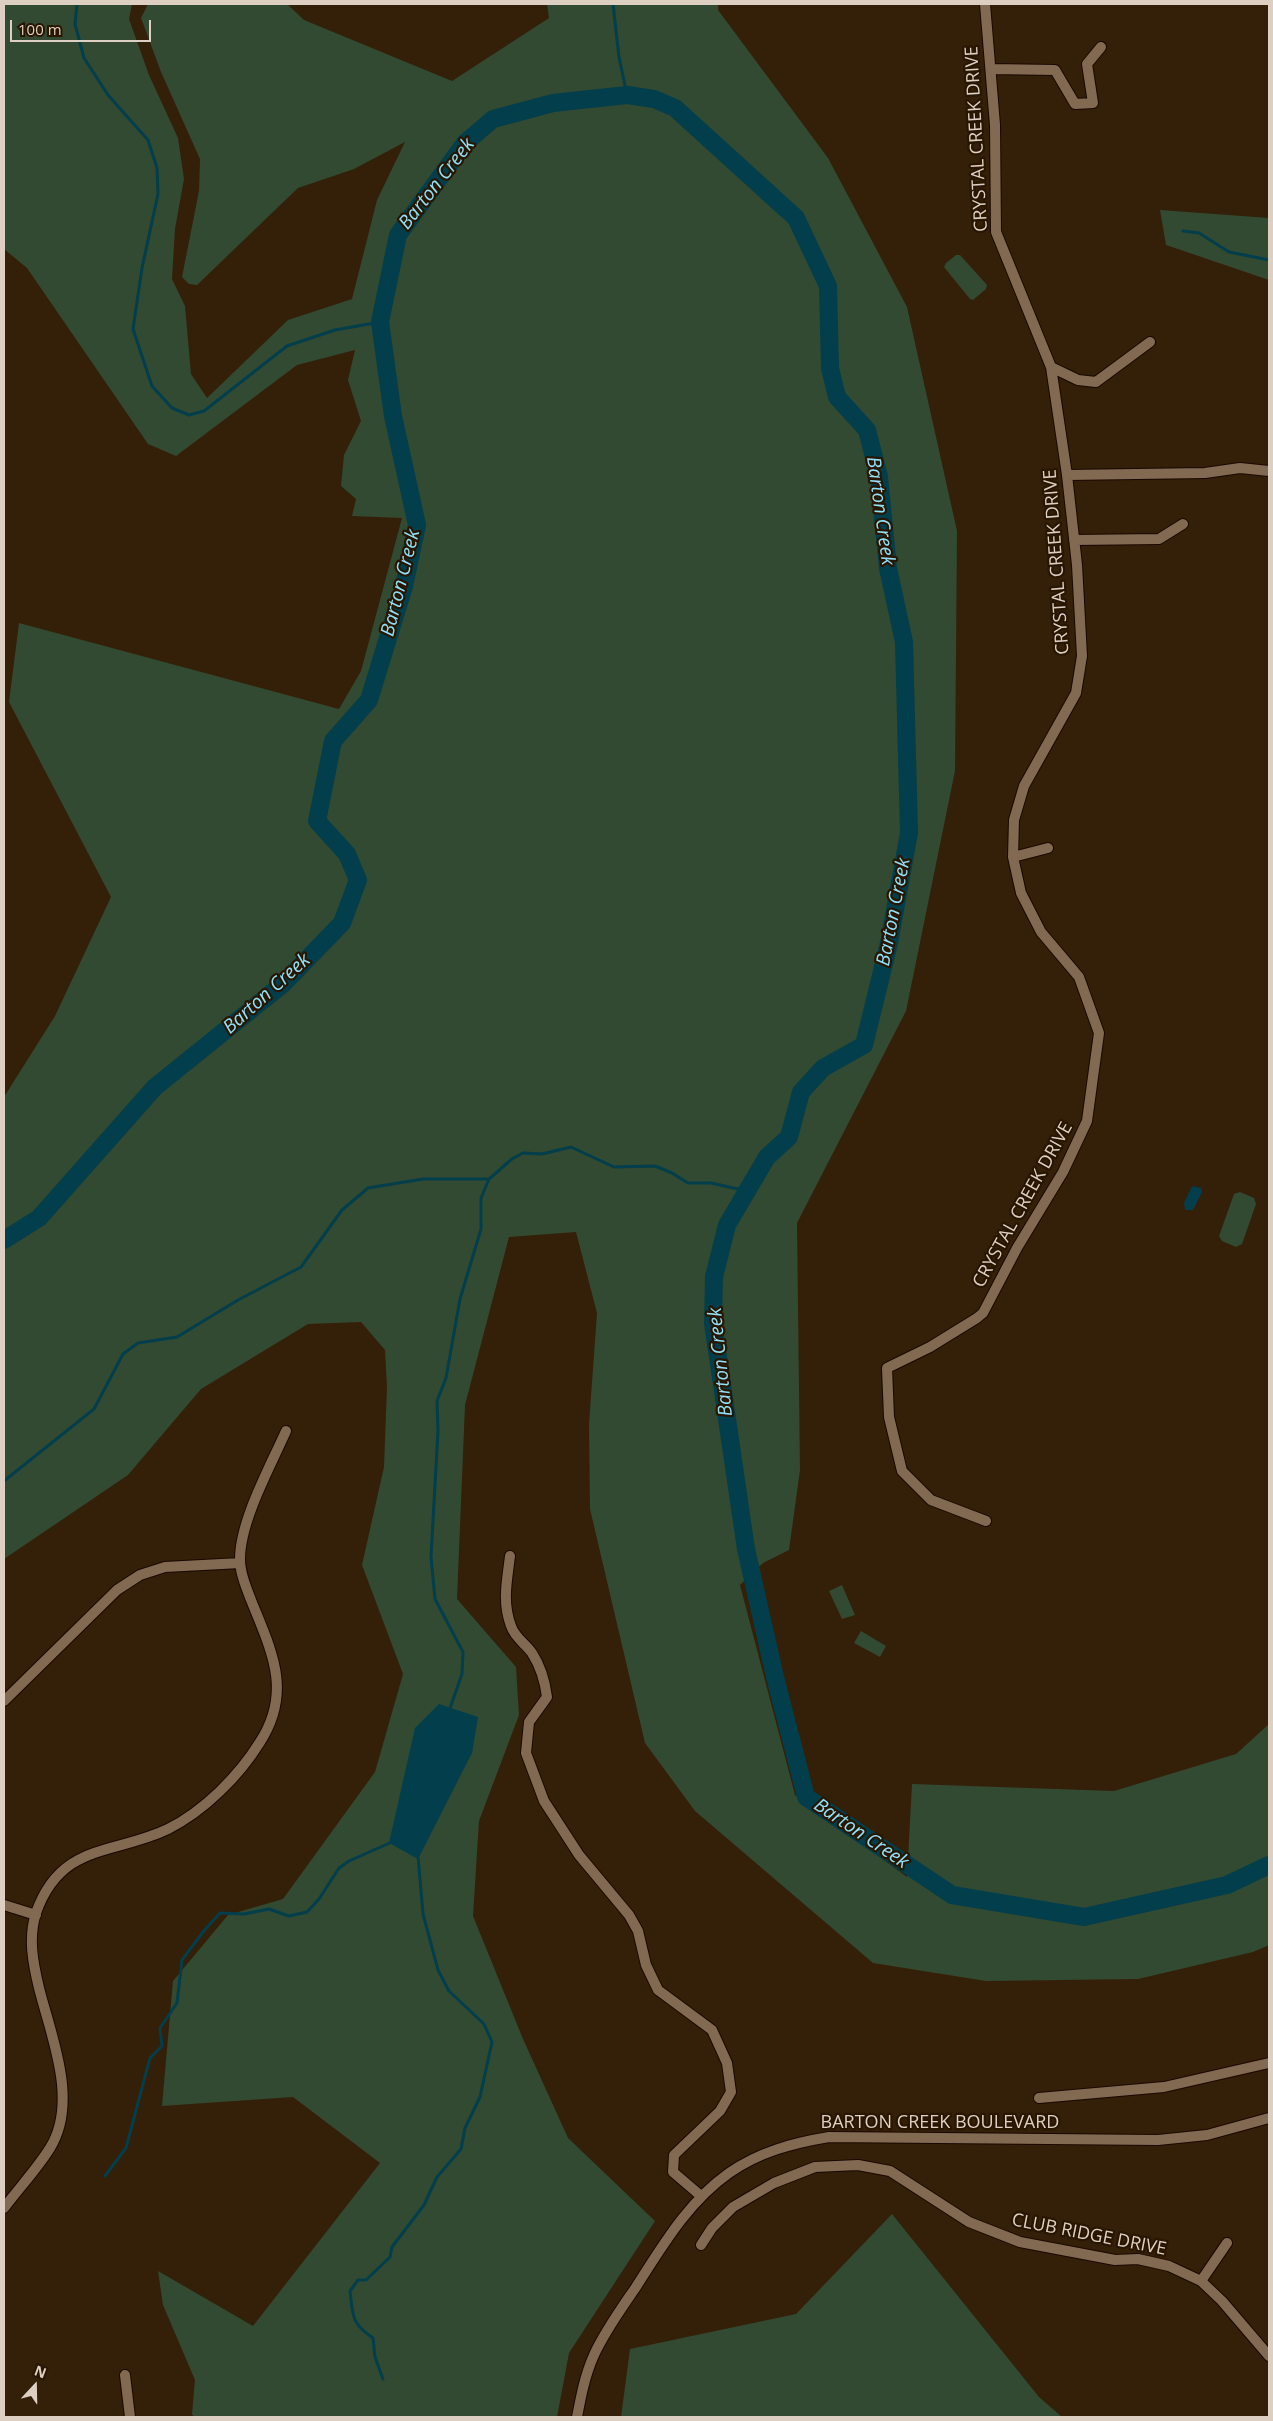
<!DOCTYPE html>
<html>
<head>
<meta charset="utf-8">
<style>
  body { margin:0 }
  #map { position:relative; width:1273px; height:2421px; overflow:hidden; background:#341f09; font-family:"Open Sans",sans-serif }
  canvas { display:block }
  .frame { position:absolute; inset:0; border:5px solid #ddcfc2; pointer-events:none }
  .north { position:absolute; left:10px; top:2361px; width:50px; height:50px; -webkit-text-stroke:4px #291601; paint-order:stroke; rotate:21deg; font-size:14px; font-weight:700; line-height:20px; text-align:center; color:#ddcfc2 }
  .north::after { content:''; display:block; margin:auto; width:18px; height:22px; background:#ddcfc2; clip-path:polygon(50% 0,100% 100%,50% 72%,0 100%) }
  .scale { position:absolute; left:10px; top:20px; width:141px; height:22px; box-sizing:border-box; border:2px solid #ddcfc2; border-top:0; padding-left:6px; font-size:15px; line-height:18px; white-space:nowrap; color:#ddcfc2; -webkit-text-stroke:4px #291601; paint-order:stroke }
</style>
</head>
<body>
<div id="map">
<canvas width="1273" height="2421"></canvas>
<div class="frame"></div>
<div class="north">N</div>
<div class="scale">100 m</div>
</div>
<script>
const context = document.querySelector('canvas').getContext('2d');
context.lineJoin = 'round';
function paint(path, color) { context.fillStyle = color; context.fill(path, 'evenodd'); }
function strokePath(path, color, width, dash) { context.strokeStyle = color; context.lineWidth = width; context.lineCap = dash ? 'butt' : 'round'; context.setLineDash(dash || []); context.stroke(path); }
function label(font, color, halo, rows, align = 'center') {
  context.font = font + ' "Open Sans",sans-serif'; context.lineWidth = 4.5; context.setLineDash([]); context.textBaseline = 'middle'; context.strokeStyle = halo; context.fillStyle = color; for (const [text, x, y, turn = 0] of rows) {
    context.save(); context.translate(x, y); context.rotate((+turn || 0) * Math.PI / 180); context.textAlign = isNaN(turn) ? turn : align; if (halo) context.strokeText(text, 0, 0); context.fillText(text, 0, 0); context.restore();
  }
}
paint(new Path2D(`
  M4 4H132L129 19 149 75 178 138 184 179 175 229 172 279 185 306 191 374 207 398 288 320 352 299 377 200 405 142 354 169 298 188 197 285 189 284 182 277 199 191 200 159 161 72 141 18 148 4H287L304 20 452 81 549 18 547 4H718V10L828 158 907 307 957 531 955 771 906 1011 797 1223 800 1470 789 1550 763 1563 740 1585 795 1795 907 1877 912 1784 1114 1791 1236 1754 1269 1724V1945L1253 1952 1138 1979 986 1981 873 1963 695 1811 645 1743 590 1509 589 1424 597 1313 576 1232 509 1237 465 1405 457 1599 516 1667 519 1715 479 1821 473 1916 523 2039 568 2138 655 2221 569 2353 557 2417H194L192 2414 195 2380 163 2305 158 2271 253 2326 380 2163 293 2097 162 2106 173 1981 228 1915 283 1899 375 1772 403 1674 362 1565 384 1467 387 1387 385 1350 361 1322 308 1324 201 1389 128 1475 4 1559V1097L55 1016 111 897 9 702 19 623 339 709 361 671 402 518 352 516 356 499 341 486 344 455 361 421 348 380 355 350 297 365 176 456 148 444 27 268 4 249Z
  M1160 210 1269 218V280L1166 245Z
  M956 255H960L987 285 986 289 973 300 970 299 944 267 946 263Z
  M1240 1192 1254 1198 1256 1204 1242 1244 1236 1247 1222 1241 1219 1236 1234 1194Z
  M842 1585 855 1615 842 1619 829 1591Z
  M861 1631 886 1646 880 1657 854 1643Z
  M892 2214 1039 2397 1062 2417H621L630 2349 796 2314Z`), '#324a31');
paint(new Path2D(`
  M1192 1186 1201 1188 1202 1192 1193 1210H1185L1184 1203Z
  M439 1704 478 1717 472 1753 418 1859 389 1843 415 1728Z`), '#023e4c');
strokePath(new Path2D(`
  M77 4 75 24 84 58 108 95 148 140 157 168 158 194 142 268 133 329 152 386 172 408 189 415 204 411 287 346 335 330 380 322
  M613 4 619 57 627 95
  M1183 231 1199 233 1229 252 1269 260
  M4 1481 94 1409 123 1354 138 1343 177 1337 238 1300 301 1267 342 1210 368 1188 423 1179H489L512 1159 523 1153 542 1154 571 1147 614 1167 655 1166 672 1173 688 1183H711L747 1191
  M449 1711 462 1674 463 1652 435 1599 431 1557 438 1431 437 1401 446 1378 460 1299 481 1229V1198L489 1179
  M105 2176 126 2148 150 2058 162 2046 160 2028 177 2003 182 1960 203 1932 220 1913 244 1914 269 1909 289 1916 307 1912 319 1899 339 1868 349 1861 392 1842
  M383 2379 375 2357 373 2338C351 2323 353 2316 350 2291L358 2280H366L390 2257 392 2247 424 2205 437 2177 461 2149 465 2128 480 2097 492 2042 484 2024 449 1991 438 1970 423 1914 418 1856`), '#023e4c', 3);
strokePath(new Path2D(`
  M4 1240 39 1218 155 1087 283 984 342 923 358 880 347 854 317 821 333 741 369 700 404 586 417 525 393 416 380 322 398 235 465 143 493 119 553 103 627 95 654 99 675 108 796 218 828 286 830 368 837 397 867 430 879 477 888 568 904 642 909 833 889 943 864 1045 823 1068 801 1092 789 1137 767 1157 727 1225 714 1277 713 1323 746 1549 775 1677 806 1797 952 1895 1084 1917 1227 1885 1269 1865`), '#023e4c', 18);
const minor = new Path2D(`
  M985 4 995 125 996 232 1051 367 1067 475 1077 565 1082 656 1076 693 1024 786 1014 820 1013 857 1021 893 1041 932 1079 977 1099 1033 1087 1121 1063 1172 1017 1248 983 1313 977 1318 930 1347 887 1368 889 1417 902 1471 931 1500 986 1521
  M992 69 1055 70 1075 104 1093 103 1087 64 1101 47
  M1051 367 1078 380 1096 382 1150 342
  M1067 475 1205 473 1240 468 1269 471
  M1074 540 1159 539 1183 524
  M1013 857 1048 848
  M510 1556C507 1581 502 1602 511 1626 515 1638 525 1643 532 1653 541 1667 545 1681 547 1697L529 1722 526 1753 544 1801 579 1855 629 1915 638 1931 646 1965 658 1990 712 2030 727 2063 731 2092 720 2111 674 2155 673 2172 701 2196
  M4 1701 117 1590 140 1575 165 1567 240 1563
  M4 1905 36 1915
  M1039 2098 1164 2087 1269 2063
  M4 2208C19 2188 37 2169 50 2148 79 2101 51 2036 39 1988 33 1963 28 1938 36 1913 61 1842 114 1855 168 1829 204 1811 239 1776 260 1742 293 1691 271 1650 251 1600 246 1587 240 1573 240 1559 240 1521 270 1467 286 1431
  M701 2245 712 2228 733 2207 774 2183 815 2167 858 2165 890 2171 969 2222 1020 2242 1115 2260 1138 2259 1169 2266 1201 2281 1222 2301 1269 2356
  M1201 2281 1227 2243
  M125 2375 130 2417
  M577 2417C581 2396 585 2375 594 2355 605 2331 621 2309 636 2287 663 2245 688 2202 729 2173 759 2152 793 2143 829 2137L1158 2140 1207 2135 1269 2118`);
strokePath(minor, '#1a0800', 12);
strokePath(minor, '#826a52', 10);
label('18px', '#ddcfc2', '#291601', [
  ["CRYSTAL CREEK DRIVE",977,139,-93],
  ["CRYSTAL CREEK DRIVE",1057,562,-94],
  ["CRYSTAL CREEK DRIVE",1023,1205,-61],
  ["BARTON CREEK BOULEVARD",940,2123],
  ["CLUB RIDGE DRIVE",1089,2235,11]
]);
label('italic 19px', '#91e0f8', '#291601', [
  ["Barton Creek",437,184,-52],
  ["Barton Creek",880,511,82],
  ["Barton Creek",401,583,-76],
  ["Barton Creek",894,912,-79],
  ["Barton Creek",267,994,-42],
  ["Barton Creek",721,1362,-96],
  ["Barton Creek",861,1834,34]
]);
</script>
</body>
</html>
